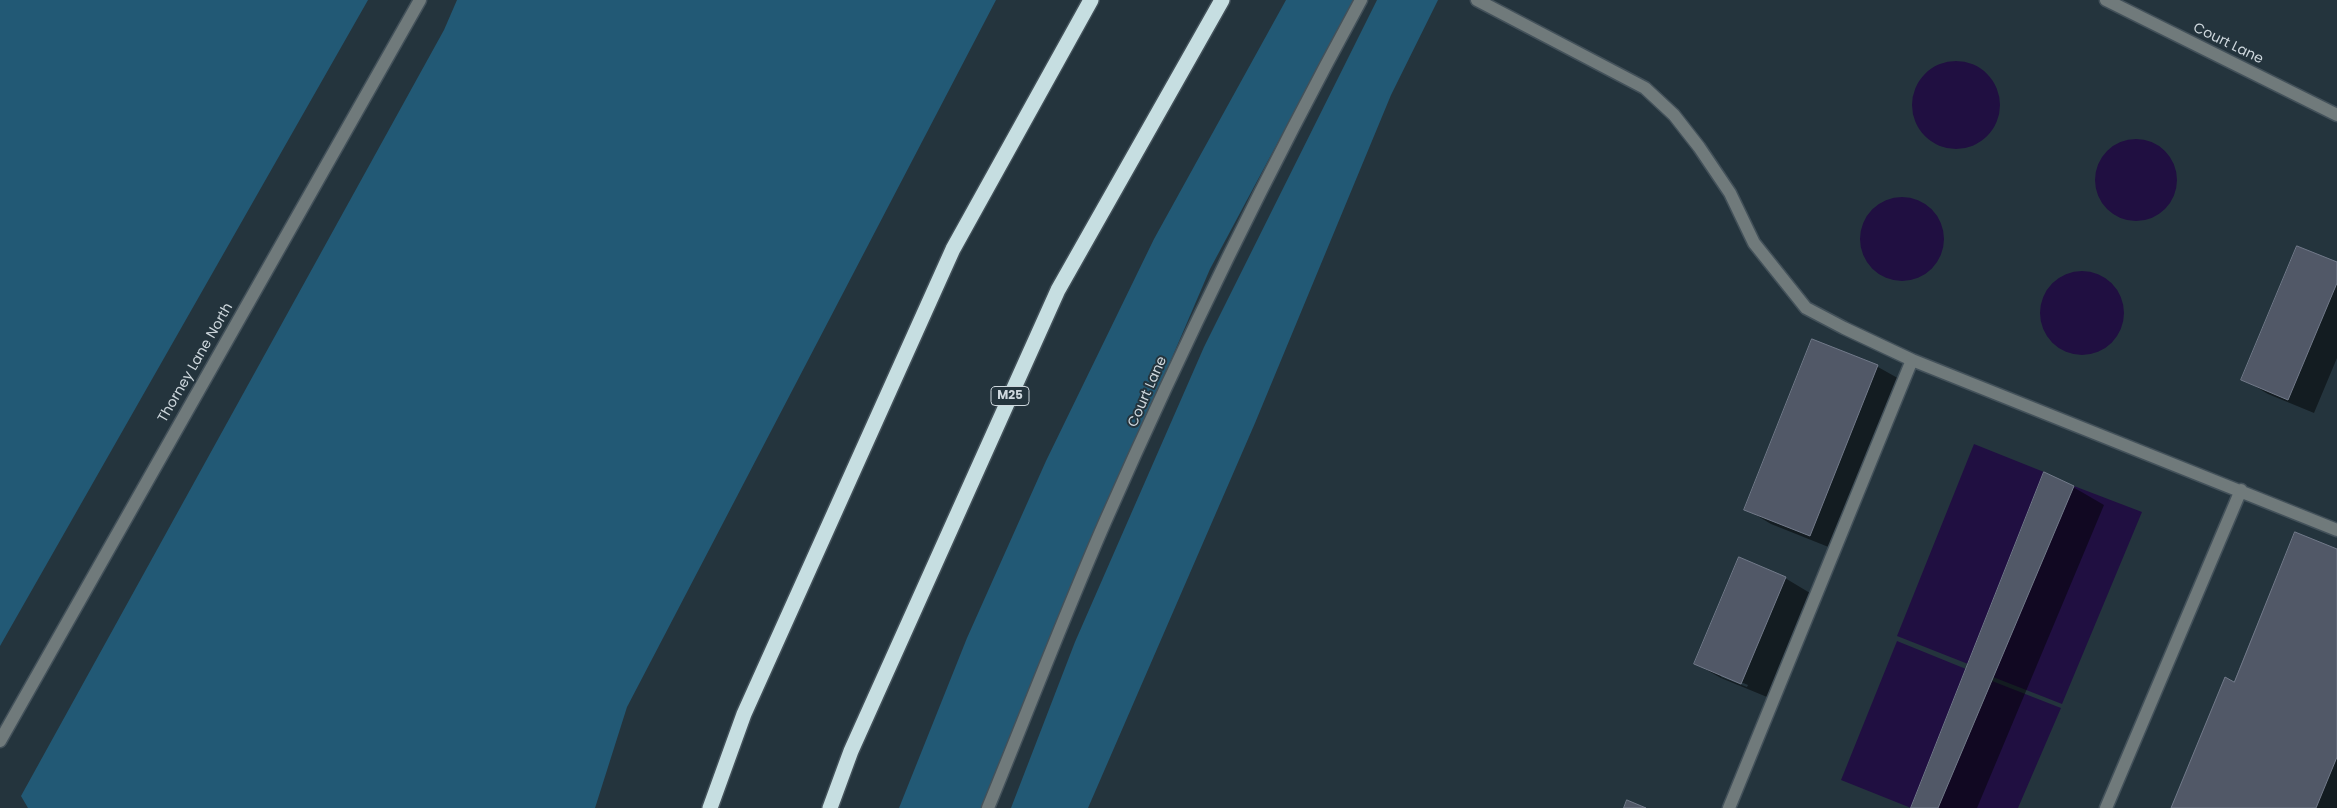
<!DOCTYPE html>
<html>
<head>
<meta charset="utf-8">
<style>
  body { margin:0 }
  canvas { display:block; background:#24343d }
</style>
</head>
<body>
<canvas width="2337" height="808"></canvas>
<script>
const context = document.querySelector('canvas').getContext('2d');
context.lineJoin = 'round';
function paint(path, color) { context.fillStyle = color; context.fill(path, 'evenodd'); }
function strokePath(path, color, width, dash) { context.strokeStyle = color; context.lineWidth = width; context.lineCap = dash ? 'butt' : 'round'; context.setLineDash(dash || []); context.stroke(path); }
function label(font, color, halo, rows, align = 'center') {
  context.font = font + ' Poppins,sans-serif'; context.lineWidth = 4; context.setLineDash([]); context.textBaseline = 'middle'; context.strokeStyle = halo; context.fillStyle = color; for (const [text, x, y, turn = 0] of rows) {
    context.save(); context.translate(x, y); context.rotate((+turn || 0) * Math.PI / 180); context.textAlign = isNaN(turn) ? turn : align; if (halo) context.strokeText(text, 0, 0); context.fillText(text, 0, 0); context.restore();
  }
}
paint(new Path2D(`
  M0 0H368L0 646Z
  M457 0H996L627 707 595 808H28L21 796 444 30Z
  M1286 0H1354L1210 269 1032 684 987 808H899L967 638 1046 461 1154 239Z
  M1377 0H1438L1391 95 1255 423 1088 808H1011L1075 642 1204 347Z`), '#225975');
paint(new Path2D(`
  M1912 105a44 44 0 1 1 88 0a44 44 0 1 1-88 0Z
  M2095 180a41 41 0 1 1 82 0a41 41 0 1 1-82 0Z
  M1860 239a42 42 0 1 1 84 0a42 42 0 1 1-84 0Z
  M2040 313a42 42 0 1 1 84 0a42 42 0 1 1-84 0Z
  M1974 444 2044 472 1968 664 1897 636Z
  M2074 486 2142 512 2062 704 1993 677Z
  M1897 641 1966 669 1911 808 1841 780Z
  M1992 681 2061 708 2018 808H1938Z`), '#200f41');
paint(new Path2D(`
  M2337 264V358L2314 413 2268 394 2243 379Z
  M1813 341 1878 367 1903 381 1836 550 1771 524 1746 509Z
  M2073 487 2104 505 1977 808H1912Z
  M2337 550V808H2173L2235 683Z
  M1785 578 1810 593 1767 697 1721 678 1696 664ZM1721 674 1748 685 1747 687 1721 677Z`), '#0007');
const building = new Path2D(`
  M2297 246 2337 262V283L2288 400 2241 380Z
  M1812 339 1878 365 1810 536 1744 510Z
  M2044 472 2074 486 1938 808H1911Z
  M2295 532 2337 549V757L2316 808H2171L2225 677 2234 682Z
  M1739 557 1786 577 1741 684 1694 664Z
  M1627 800 1646 808H1624Z`);
paint(building, '#515867');
strokePath(building, '#727a8a', 1);
const minor = new Path2D(`
  M1477 0 1645 88 1674 115 1699 147 1730 193 1754 243 1806 308 1844 328 1912 360
  M2106 0 2337 115
  M0 741 420 0
  M988 808C1027 713 1064 616 1105 522 1183 345 1268 171 1361 0
  M1729 808 1912 360 2337 530
  M2106 808 2241 490`);
const highway = new Path2D(`
  M710 808 744 714 953 249 1091 0
  M830 808 851 751 1058 290 1222 0`);
strokePath(minor, '#43515a', 15);
strokePath(highway, '#43515a', 18);
strokePath(minor, '#707a7b', 12);
strokePath(highway, '#c6dee1', 15);
for (const [x, y, w] of [
  [1010,396,38]
]) { const box = new Path2D(); box.roundRect(x - w / 2, y - 9.5, w, 19, 4); context.fillStyle = '#24343d'; context.fill(box); strokePath(box, '#ced7dd', 1); }
label('bold 12px', '#ced7dd', null, [
  ["M25",1010,396]
]);
label('14px', '#ced7dd', '#24343d', [
  ["Court Lane",2228,44,26],
  ["Thorney Lane North",196,363,-60],
  ["Court Lane",1148,392,-66]
]);
</script>
</body>
</html>
